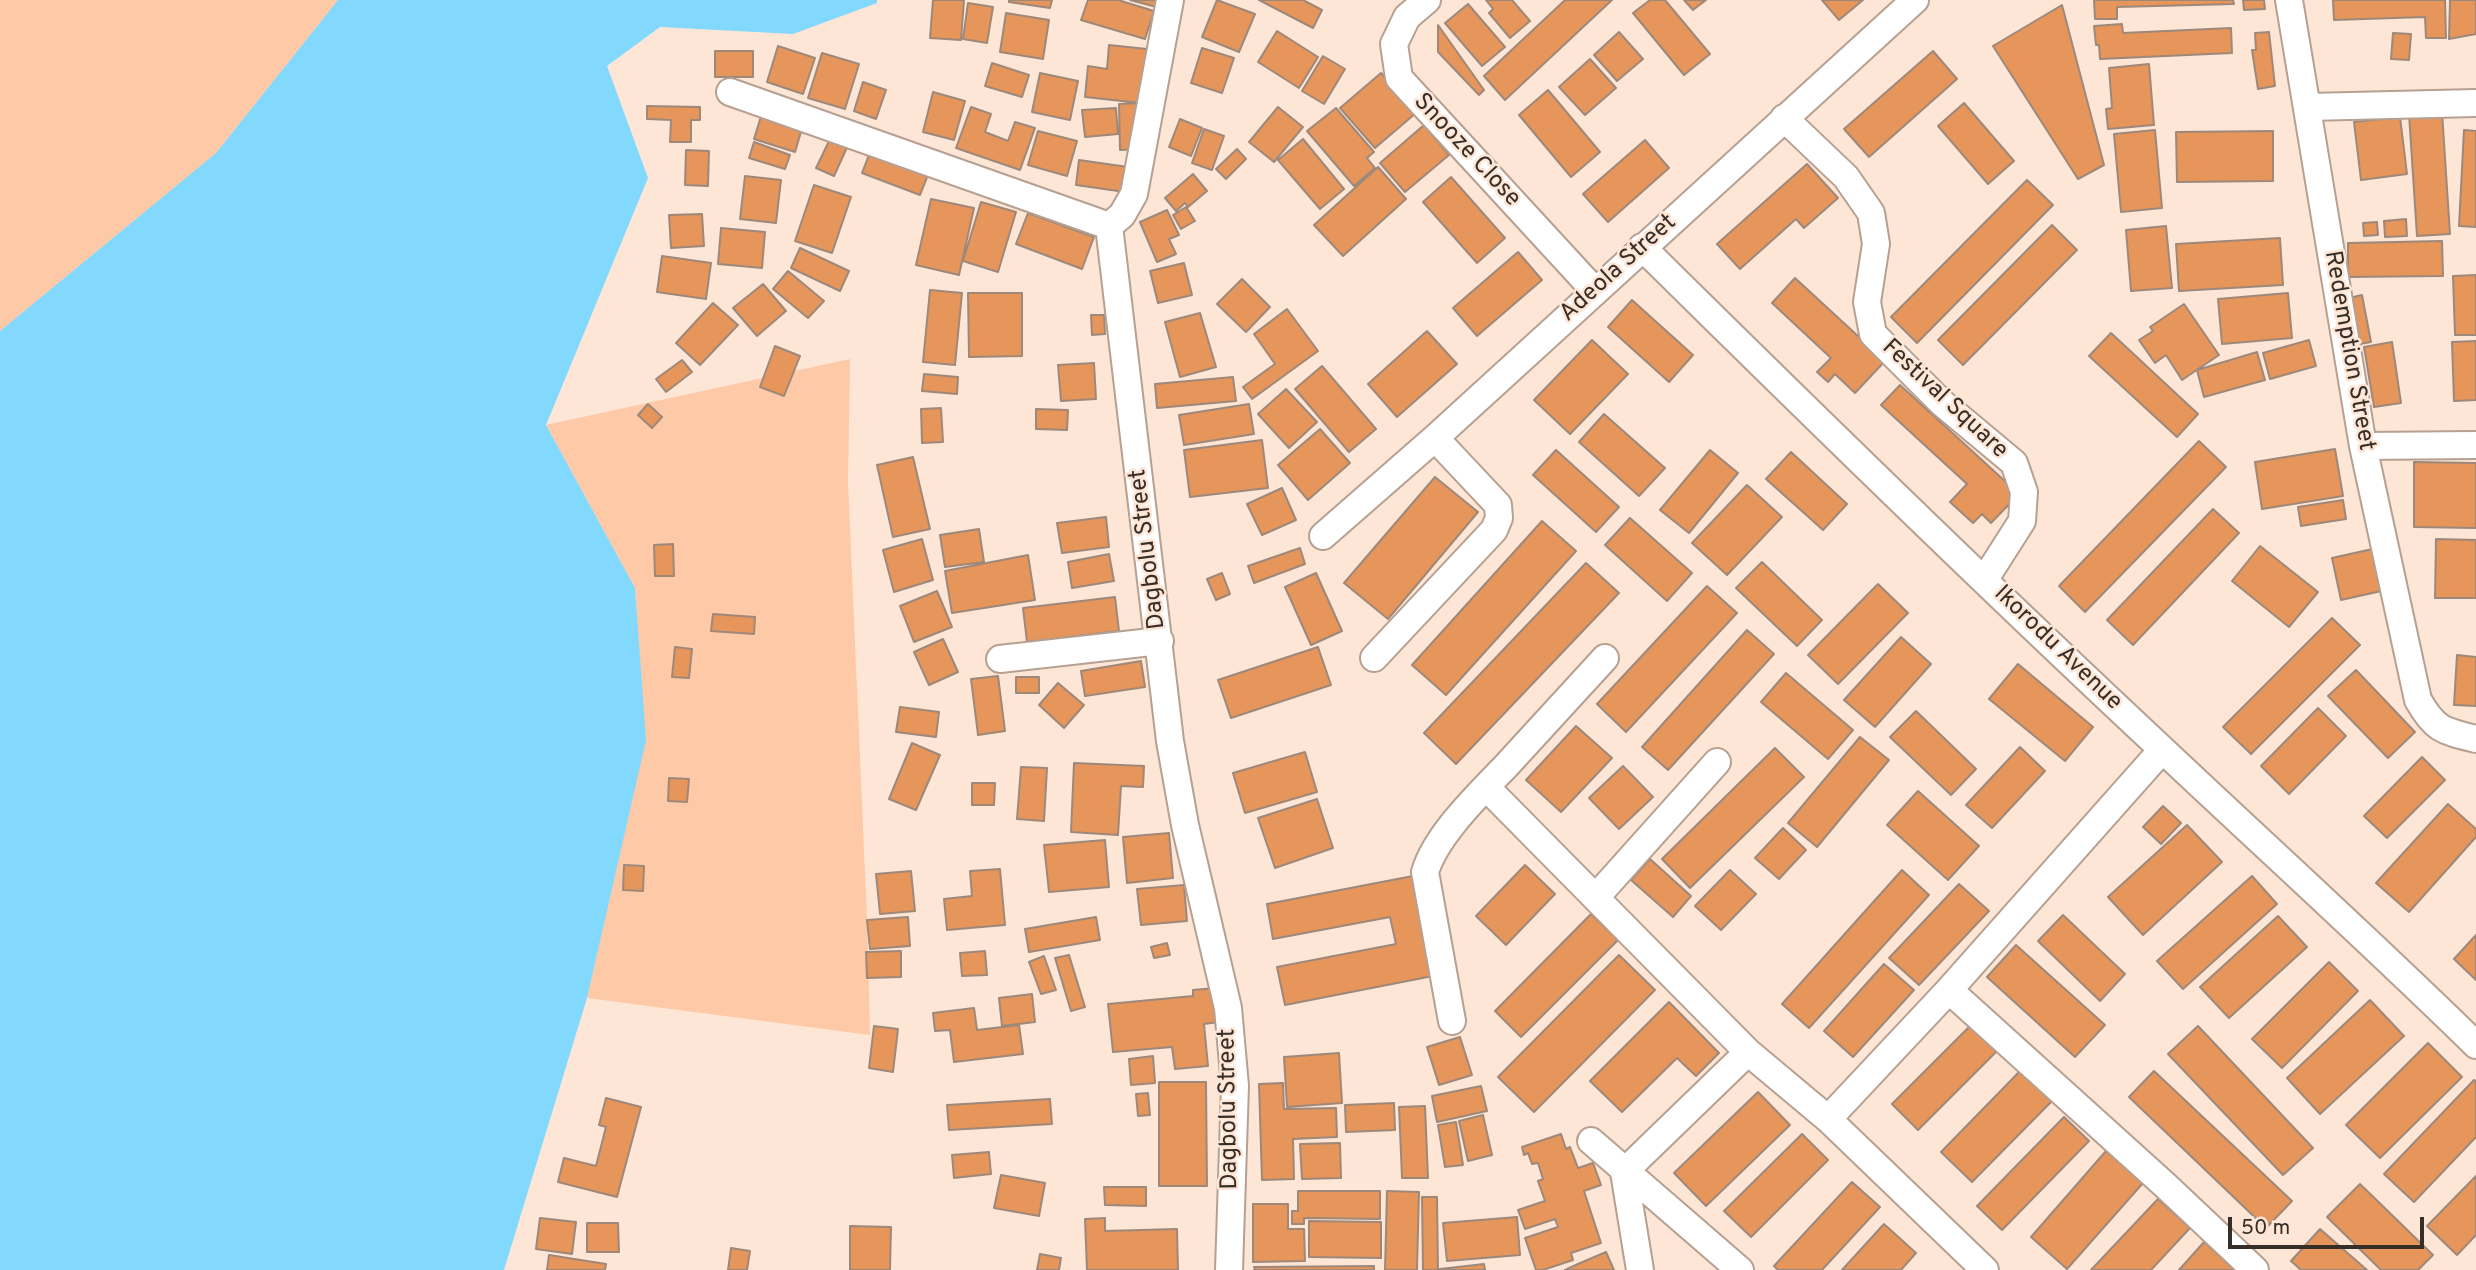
<!DOCTYPE html>
<html>
<head>
<meta charset="utf-8">
<style>
  body { margin:0 }
  #map { position:relative; width:2476px; height:1270px; overflow:hidden; background:#fee6d6; font-family:Overpass,sans-serif }
  canvas { display:block }
  .scale { position:absolute; left:2228px; top:1217px; width:196px; height:32px; box-sizing:border-box; border:4px solid #372e28; border-top:0; padding-left:9px; font-size:21px; line-height:24px; white-space:nowrap; color:#372e28; -webkit-text-stroke:5px #fee6d6; paint-order:stroke }
</style>
</head>
<body>
<div id="map">
<canvas width="2476" height="1270"></canvas>
<div class="scale">50 m</div>
</div>
<script>
const context = document.querySelector('canvas').getContext('2d');
context.lineJoin = 'round';
function paint(path, color) { context.fillStyle = color; context.fill(path, 'evenodd'); }
function strokePath(path, color, width, dash) { context.strokeStyle = color; context.lineWidth = width; context.lineCap = dash ? 'butt' : 'round'; context.setLineDash(dash || []); context.stroke(path); }
function label(font, color, halo, rows, align = 'center') {
  context.font = font + ' Overpass,sans-serif'; context.lineWidth = 5; context.setLineDash([]); context.textBaseline = 'middle'; context.strokeStyle = halo; context.fillStyle = color; for (const [text, x, y, turn = 0] of rows) {
    context.save(); context.translate(x, y); context.rotate((+turn || 0) * Math.PI / 180); context.textAlign = isNaN(turn) ? turn : align; if (halo) context.strokeText(text, 0, 0); context.fillText(text, 0, 0); context.restore();
  }
}
paint(new Path2D(`
  M0 0H338L216 153 0 331Z
  M850 359 848 482 867 920 870 1035 587 998 645 740 635 588 546 425Z`), '#fec9a6');
paint(new Path2D(`
  M338 0H877V3L793 34 660 27 607 66 648 178 546 425 635 588 646 740 587 998 504 1270H0V331L216 153Z`), '#82d8fd');
const building = new Path2D(`
  M933 0H964L961 40 930 38Z
  M1009 0H1052L1050 8 1009 2Z
  M1088 0H1118L1154 11 1145 39 1081 20Z
  M1130 0H1167L1164 9Z
  M1217 0 1255 14 1239 52 1202 37Z
  M1259 0H1303L1322 10 1313 28Z
  M1486 0H1512L1530 21 1510 38 1489 13 1493 9Z
  M1565 0H1612L1505 100 1484 76Z
  M1650 0H1665L1710 54 1684 75 1633 13Z
  M1684 0H1706L1693 10Z
  M1822 0H1863L1839 20Z
  M2094 0H2233L2234 4 2117 7V19H2095Z
  M2243 0H2264L2265 9 2244 10Z
  M2333 0H2445L2446 38H2426L2425 17 2334 20Z
  M2450 0H2476V34L2449 39Z
  M968 3 993 7 987 43 963 39Z
  M1468 4 1505 47 1482 66 1445 23Z
  M2062 5 2104 165 2078 179 1993 46Z
  M1006 13 1049 20 1043 59 1000 52Z
  M2122 24 2123 33 2231 28 2232 53 2100 59 2099 45H2096L2094 26Z
  M1438 25 1484 90 1479 95 1438 52Z
  M1277 31 1318 57 1299 88 1258 62Z
  M1619 32 1643 59 1617 81 1594 55Z
  M2269 32 2275 86 2258 89 2252 50H2256L2255 33Z
  M2393 33 2411 34 2409 60 2391 59Z
  M1109 45 1147 49 1140 103 1085 97 1088 66 1107 69Z
  M778 46 815 58 803 94 767 82Z
  M1202 48 1234 58 1222 93 1191 83Z
  M715 51H753V77H715Z
  M1933 51 1957 79 1869 157 1844 129Z
  M822 53 859 64 845 109 808 98Z
  M1323 56 1345 69 1324 104 1302 91Z
  M1590 59 1616 88 1585 115 1559 87Z
  M992 63 1029 75 1022 97 985 86Z
  M2149 64 2154 125 2108 129 2106 109 2112 108 2109 68Z
  M1040 73 1078 81 1070 120 1032 112Z
  M1381 73 1416 113 1375 148 1340 108Z
  M863 82 886 90 876 119 854 111Z
  M1548 90 1600 152 1571 177 1519 115Z
  M933 92 965 101 954 140 923 132Z
  M1141 103 1142 149 1120 150 1119 104Z
  M1964 103 2014 161 1988 184 1938 126Z
  M647 106 700 107V120H691V142H670L671 120 647 119Z
  M971 107 991 114 985 132 1008 141 1015 122 1035 128 1020 170 956 148Z
  M1278 107 1303 127 1274 162 1249 142Z
  M1116 108 1118 134 1085 137 1082 110Z
  M1336 108 1374 152 1367 158 1375 168 1354 186 1307 131Z
  M763 110 804 122 795 152 754 139Z
  M2442 112 2450 234 2417 236 2409 114Z
  M2400 117 2407 174 2361 180 2354 122Z
  M1180 119 1202 128 1191 156 1169 147Z
  M1424 125 1449 155 1405 192 1380 163Z
  M1204 129 1224 136 1212 170 1192 163Z
  M2155 130 2162 208 2121 212 2114 134Z
  M2464 130 2476 131V227L2459 226Z
  M1038 131 1077 141 1067 176 1028 165Z
  M2273 131V181L2177 182 2176 132Z
  M832 135 849 143 834 176 816 168Z
  M1303 139 1344 189 1320 209 1278 160Z
  M1645 140 1669 168 1608 222 1583 194Z
  M754 142 790 155 785 169 749 158Z
  M872 147 930 170 920 195 862 173Z
  M1237 149 1246 159 1226 179 1216 169Z
  M686 150 709 151 708 186 685 185Z
  M1079 160 1128 167 1125 192 1076 185Z
  M1807 164 1838 198 1804 228 1796 219 1740 269 1717 244Z
  M1378 167 1406 199 1343 256 1314 225Z
  M1193 174 1207 191 1188 207 1185 203 1176 211 1165 198Z
  M745 176 781 180 776 223 740 219Z
  M1451 177 1505 238 1477 263 1423 202Z
  M2027 180 2053 205 1917 343 1891 317Z
  M814 185 851 197 832 253 795 241Z
  M931 199 974 208 959 275 916 265Z
  M981 202 1016 212 998 272 963 261Z
  M1186 207 1195 221 1181 229 1173 215Z
  M1167 210 1179 235 1169 239 1176 254 1157 262 1140 222Z
  M1028 213 1094 237 1082 269 1016 244Z
  M702 214 704 246 671 248 669 215Z
  M2406 219 2407 236 2385 237 2384 221Z
  M2377 222 2378 235 2364 236 2363 223Z
  M2052 225 2077 250 1963 365 1938 340Z
  M2166 226 2172 288 2131 291 2126 230Z
  M721 228 765 232 762 268 718 264Z
  M2280 238 2283 285 2179 291 2176 244Z
  M2442 241 2443 276 2348 277V243Z
  M800 248 849 271 840 291 791 268Z
  M1518 252 1542 280 1477 336 1453 308Z
  M662 256 711 263 706 299 657 292Z
  M1184 263 1192 295 1158 303 1150 271Z
  M788 271 824 301 808 318 773 289Z
  M2476 275V335H2455L2453 276Z
  M1795 278 1885 361 1855 393 1835 374 1828 382 1817 372 1831 358 1772 303Z
  M1242 279 1270 307 1246 332 1217 304Z
  M763 284 786 311 757 336 733 308Z
  M930 290 962 293 955 365 923 362Z
  M968 293H1022V356L969 357Z
  M2288 293 2292 338 2222 344 2218 299Z
  M2362 295 2371 342 2354 345 2345 299Z
  M1632 300 1693 355 1669 382 1608 327Z
  M713 303 738 325 700 365 676 343Z
  M2184 304 2219 355 2182 380 2166 355 2155 363 2139 340 2153 331 2150 327Z
  M1287 309 1318 351 1252 399 1243 387 1275 364 1254 334Z
  M1200 313 1216 367 1180 377 1165 322Z
  M1091 315H1104L1105 334 1092 335Z
  M1427 331 1457 364 1397 417 1368 384Z
  M2111 333 2198 414 2177 437 2089 356Z
  M1592 340 1628 374 1570 434 1534 400Z
  M2309 340 2316 366 2270 379 2263 353Z
  M2476 341V400L2454 401 2452 342Z
  M2392 342 2401 403 2374 407 2364 347Z
  M775 346 800 356 784 396 760 387Z
  M2257 352 2265 380 2204 397 2197 370Z
  M682 360 692 372 666 392 656 379Z
  M1094 363 1096 399 1061 401 1058 365Z
  M1322 366 1376 429 1349 452 1295 389Z
  M924 374 958 377 957 394 922 391Z
  M1233 377 1236 401 1157 408 1155 384Z
  M1900 385 2019 494 1991 523 1982 514 1973 523 1950 502 1967 484 1881 405Z
  M1286 389 1317 422 1289 448 1258 414Z
  M648 404 662 417 652 428 638 415Z
  M1249 404 1254 434 1184 445 1179 415Z
  M941 408 943 442 922 443 921 409Z
  M1036 409 1068 410 1067 430 1036 429Z
  M1604 414 1665 468 1639 496 1579 442Z
  M1320 429 1350 463 1308 500 1278 465Z
  M1262 440 1268 488 1190 497 1184 450Z
  M2199 441 2226 467 2085 612 2059 586Z
  M2335 449 2343 496 2262 509 2255 462Z
  M1556 450 1619 507 1596 532 1533 475Z
  M1710 450 1738 473 1689 533 1660 510Z
  M1791 452 1847 504 1823 530 1766 479Z
  M913 457 930 529 893 537 877 465Z
  M2414 462 2476 463V528L2414 527Z
  M1435 477 1478 512 1388 619 1344 583Z
  M1747 485 1782 517 1727 575 1692 543Z
  M1282 488 1296 520 1262 535 1247 504Z
  M2343 500 2346 519 2301 526 2298 507Z
  M2213 509 2239 533 2133 645 2107 620Z
  M1106 517 1109 547 1062 553 1057 523Z
  M1630 518 1692 573 1667 601 1605 545Z
  M1542 521 1576 551 1446 695 1412 665Z
  M979 529 984 562 945 567 940 535Z
  M922 539 933 580 894 592 883 550Z
  M2436 539 2476 540V598H2435Z
  M673 544 674 576H655L654 545Z
  M2260 546 2318 592 2289 627 2232 581Z
  M1300 548 1305 564 1254 583 1248 566Z
  M2377 548 2386 590 2341 600 2332 558Z
  M1109 554 1114 581 1072 588 1068 562Z
  M1028 555 1035 600 952 613 945 571Z
  M1762 562 1822 620 1797 646 1736 588Z
  M1586 563 1619 593 1456 764 1424 733Z
  M1222 573 1230 594 1216 600 1207 579Z
  M1316 573 1342 631 1311 645 1285 587Z
  M1878 584 1908 613 1838 684 1808 655Z
  M1707 586 1737 613 1626 732 1597 704Z
  M937 591 952 627 914 642 900 606Z
  M1115 597 1119 631 1027 642 1023 608Z
  M713 614 755 617 754 634 711 631Z
  M2332 618 2360 645 2251 754 2223 727Z
  M1747 630 1774 654 1668 770 1642 747Z
  M1901 637 1931 664 1875 727 1844 700Z
  M943 639 958 672 929 685 914 652Z
  M675 647 692 649 689 678 672 677Z
  M1318 647 1331 685 1231 718 1218 680Z
  M2457 655 2476 657V706L2454 705Z
  M1141 661 1145 687 1085 696 1081 671Z
  M2018 664 2093 727 2065 761 1989 699Z
  M2356 670 2415 732 2388 758 2328 696Z
  M1786 673 1853 730 1828 759 1761 702Z
  M998 676 1005 731 978 735 971 679Z
  M1016 677H1039V693H1016Z
  M1058 683 1084 705 1064 728 1039 705Z
  M900 707 939 712 936 737 896 732Z
  M2318 708 2346 736 2289 794 2261 766Z
  M1916 711 1976 769 1951 795 1890 737Z
  M1576 726 1612 758 1561 812 1526 780Z
  M1860 737 1889 760 1817 847 1788 823Z
  M912 743 940 755 916 810 889 799Z
  M2020 747 2045 771 1992 828 1966 805Z
  M1775 748 1804 777 1690 888 1662 859Z
  M1305 752 1317 792 1245 813 1233 773Z
  M2422 757 2445 780 2387 838 2364 816Z
  M1074 763 1144 766 1143 787 1121 786 1118 835 1071 832Z
  M1623 766 1653 797 1619 829 1589 798Z
  M1021 767 1047 768 1044 821 1017 819Z
  M669 778 689 779 687 802 668 801Z
  M972 783H995L994 805H972Z
  M1918 791 1979 846 1948 880 1887 825Z
  M1317 799 1333 848 1275 868 1258 818Z
  M2448 804 2476 829V837L2409 912 2376 883Z
  M2163 806 2181 823 2161 844 2143 827Z
  M2187 825 2222 862 2143 935 2108 897Z
  M1783 828 1806 850 1779 879 1755 858Z
  M1169 833 1173 878 1127 883 1123 837Z
  M1105 840 1109 887 1049 892 1044 845Z
  M1650 859 1691 896 1673 917 1631 880Z
  M624 865 644 866 643 891 623 890Z
  M1525 865 1555 894 1506 945 1476 916Z
  M1000 869 1005 925 947 930 944 899 972 896 970 871Z
  M1730 870 1756 894 1721 930 1695 906Z
  M1902 870 1929 895 1809 1028 1782 1004Z
  M911 871 915 911 880 914 876 874Z
  M1413 876 1433 976 1285 1005 1277 967 1396 944 1390 917 1273 939 1267 904Z
  M2252 876 2277 904 2183 989 2157 961Z
  M1959 884 1989 911 1919 985 1889 958Z
  M1184 885 1187 921 1141 925 1137 889Z
  M1591 914 1618 940 1521 1037 1495 1011Z
  M2063 915 2125 974 2100 1001 2038 941Z
  M2278 916 2307 947 2229 1018 2200 987Z
  M908 917 910 946 870 949 867 920Z
  M1096 917 1100 940 1029 952 1025 929Z
  M2476 935V980L2454 959Z
  M1167 943 1170 955 1154 958 1151 947Z
  M2016 945 2105 1025 2075 1057 1987 977Z
  M901 951V977L867 978 866 952Z
  M985 951 987 975 962 976 960 953Z
  M1069 955 1085 1007 1071 1011 1055 958Z
  M1619 955 1655 990 1534 1112 1498 1077Z
  M1044 956 1056 990 1041 994 1029 962Z
  M2329 962 2358 991 2282 1068 2252 1039Z
  M1884 964 1914 990 1853 1057 1824 1031Z
  M1215 988 1219 1022 1204 1024 1208 1066 1175 1069 1172 1047 1113 1052 1108 1004 1193 996V990Z
  M1032 994 1035 1022 1002 1026 999 998Z
  M2370 1000 2404 1036 2320 1114 2287 1078Z
  M1669 1002 1719 1053 1696 1076 1677 1058 1622 1112 1590 1081Z
  M974 1008 977 1030 1019 1025 1023 1054 954 1062 950 1030 935 1031 933 1013Z
  M1973 1023 1999 1049 1918 1130 1892 1104Z
  M874 1026 898 1029 893 1072 869 1068Z
  M2198 1026 2313 1148 2283 1175 2168 1054Z
  M1460 1037 1472 1075 1439 1085 1427 1047Z
  M2428 1043 2462 1077 2380 1158 2346 1125Z
  M1339 1053 1342 1103 1287 1107 1284 1057Z
  M1153 1056 1155 1083 1131 1085 1129 1059Z
  M2021 1070 2053 1100 1972 1182 1941 1152Z
  M2154 1071 2292 1201 2266 1228 2129 1097Z
  M2474 1080 2476 1081V1137L2414 1202 2384 1174Z
  M1159 1082H1206L1207 1186H1159Z
  M1283 1083 1284 1109 1336 1108 1337 1137 1293 1139 1294 1179 1262 1180 1259 1084Z
  M1481 1086 1487 1111 1437 1122 1432 1096Z
  M1758 1092 1790 1125 1706 1206 1674 1173Z
  M1148 1093 1150 1115 1138 1116 1136 1094Z
  M606 1098 641 1107 617 1197 558 1182 564 1158 596 1166 606 1127 599 1125Z
  M1050 1099 1052 1124 949 1130 947 1105Z
  M1394 1103 1395 1130 1346 1132 1345 1105Z
  M1425 1106 1428 1178H1402L1399 1107Z
  M1483 1115 1492 1155 1468 1161 1459 1121Z
  M2064 1117 2089 1141 2002 1230 1977 1206Z
  M1456 1122 1463 1165 1445 1167 1438 1125Z
  M1561 1134 1566 1149 1570 1147 1578 1168 1593 1163 1601 1185 1584 1191 1601 1243 1571 1253 1573 1260 1543 1270H1536L1525 1238 1558 1227 1555 1219 1525 1229 1518 1210 1545 1201 1538 1181 1543 1179 1538 1163 1532 1164 1528 1153 1524 1155 1522 1147Z
  M1802 1134 1828 1160 1751 1237 1724 1211Z
  M1340 1143 1341 1178 1302 1179 1300 1144Z
  M2106 1151 2143 1183 2067 1269 2031 1237Z
  M989 1152 991 1174 954 1178 952 1155Z
  M1001 1175 1045 1183 1039 1216 994 1208Z
  M2476 1176V1235L2457 1255 2427 1226Z
  M1852 1182 1880 1207 1822 1270H1778L1774 1266Z
  M2360 1184 2433 1255 2418 1270H2381L2327 1217Z
  M1104 1187H1146V1206L1105 1205Z
  M1298 1191H1380V1219L1304 1218V1224H1292V1211H1298Z
  M1387 1191 1419 1192 1417 1270H1385Z
  M1422 1197H1437L1438 1270H1423Z
  M2158 1199 2190 1228 2151 1270H2091Z
  M1253 1204H1288V1229H1304L1305 1261 1253 1262Z
  M1517 1217 1520 1255 1447 1261 1443 1223Z
  M540 1218 576 1222 572 1254 536 1249Z
  M1105 1218V1231L1177 1229 1178 1270H1087L1085 1219Z
  M1309 1221 1381 1222V1258L1309 1257Z
  M587 1223H618L619 1252H587Z
  M1884 1224 1916 1253 1901 1270H1842Z
  M850 1226 891 1227 890 1270H850Z
  M2320 1229 2367 1270H2301L2291 1261Z
  M2204 1242 2235 1270H2179Z
  M731 1248 750 1251 747 1270H728Z
  M1606 1252 1614 1270H1565L1578 1264Z
  M1040 1254 1061 1258 1059 1270H1037Z
  M549 1255 606 1264 605 1270H547Z
  M1484 1264 1485 1270H1440V1269Z
  M1374 1266V1270H1255L1254 1267Z`);
paint(building, '#e6955b');
strokePath(building, '#9e887a', 2);
const minor = new Path2D(`
  M1427 0 1407 17 1394 44 1399 78 1595 291
  M2289 0 2363 446 2418 700C2435 730 2443 731 2476 739
  M730 92 1109 226
  M2308 107 2476 103
  M1784 118 1846 177 1871 213 1876 244 1867 302 1873 334 1942 403 2014 463 2024 492 2022 521 1985 579
  M1109 226 1170 741 1185 825 1228 1008 1235 1086 1229 1270
  M1109 226 1122 215 1134 194 1170 0
  M1642 247C1814 417 1987 586 2164 751 2268 849 2374 945 2476 1045
  M2363 446 2476 445
  M1323 536 1435 438 1915 0
  M1374 658 1494 530 1499 518 1498 505 1435 438
  M1000 659 1160 641
  M1486 787 1748 1052 1828 1119 1985 1270
  M1597 896 1717 762
  M1949 990 2166 1186 2255 1270
  M1452 1021 1425 872C1436 835 1479 794 1506 766 1539 730 1572 694 1605 658
  M1828 1119 1949 990 2162 750
  M1591 1141 1740 1270
  M1640 1270 1624 1172 1748 1052`);
strokePath(minor, '#b6a091', 30);
strokePath(minor, '#fff', 26);
label('24px', '#372e28', '#fee6d6', [
  ["Snooze Close",1466,151,47],
  ["Adeola Street",1619,269,-42],
  ["Redemption Street",2348,351,80],
  ["Festival Square",1944,400,43],
  ["Dagbolu Street",1149,549,-97],
  ["Ikorodu Avenue",2057,649,44],
  ["Dagbolu Street",1230,1109,-91]
]);
</script>
</body>
</html>
